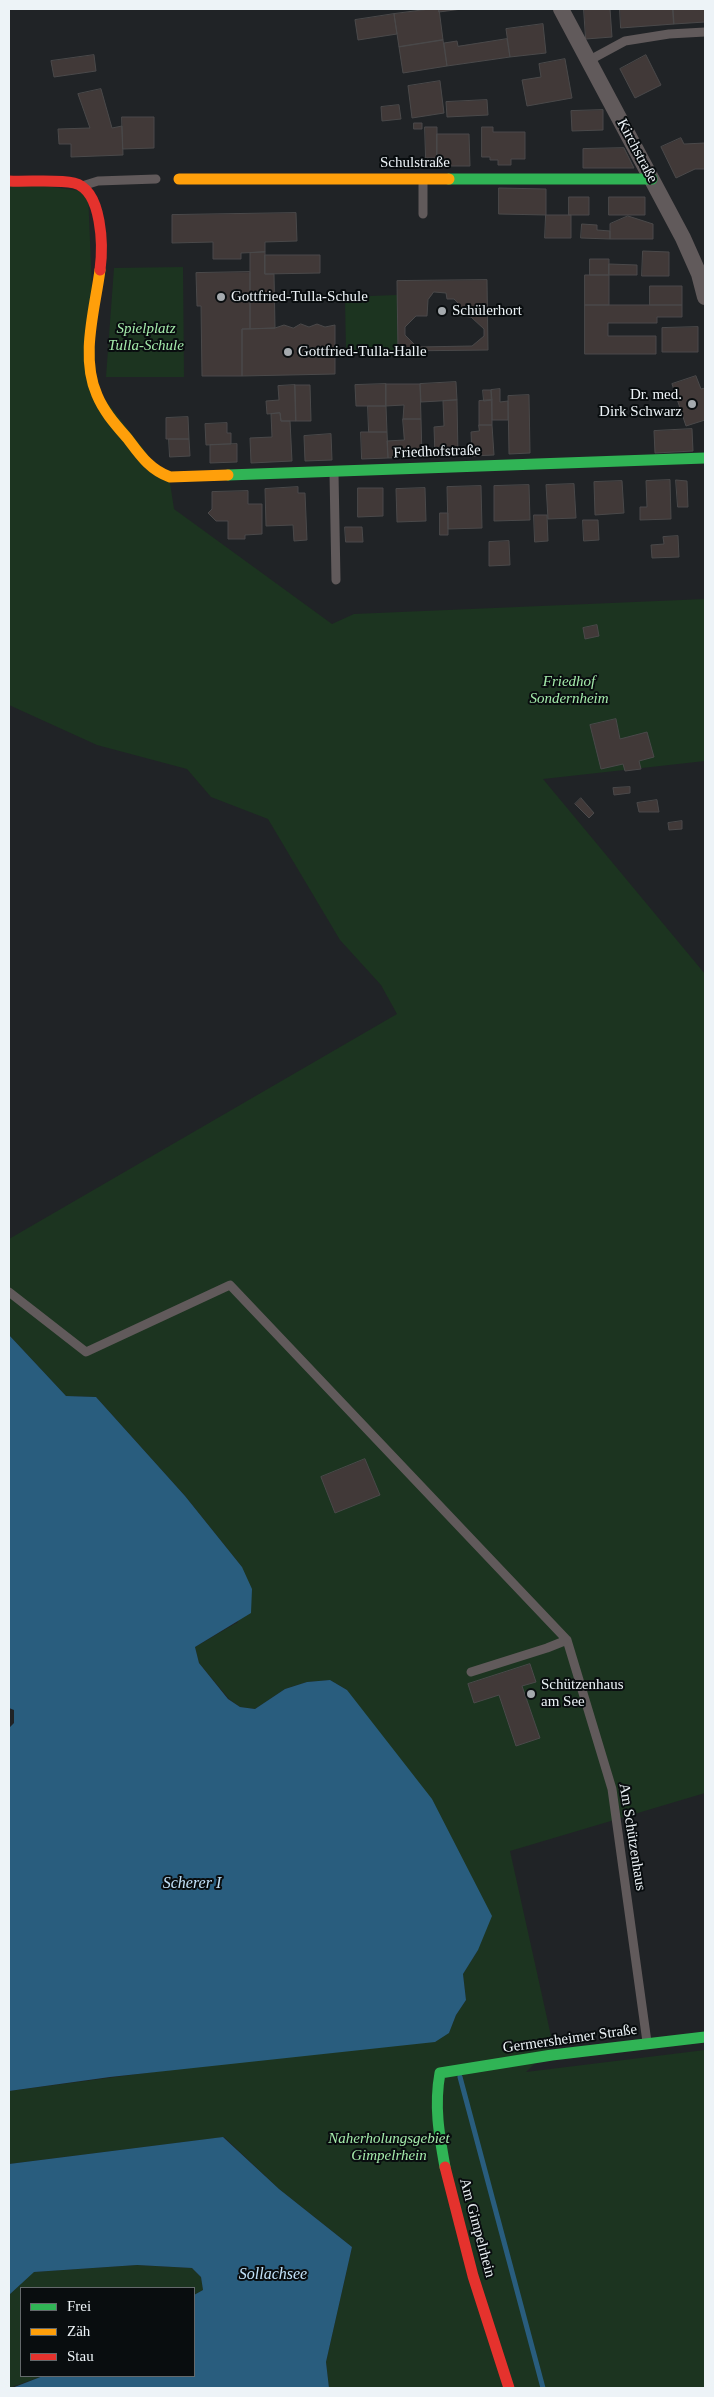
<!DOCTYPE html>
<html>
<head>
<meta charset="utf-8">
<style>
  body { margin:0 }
  #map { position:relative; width:714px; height:2397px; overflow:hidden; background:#202326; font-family:Georgia,serif }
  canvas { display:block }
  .frame { position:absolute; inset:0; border:10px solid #edf3f7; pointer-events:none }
  .legend { position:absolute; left:20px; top:2287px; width:175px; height:90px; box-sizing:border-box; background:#090d0f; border:1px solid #64696c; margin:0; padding:6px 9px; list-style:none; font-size:15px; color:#edf3f7 }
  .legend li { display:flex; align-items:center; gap:10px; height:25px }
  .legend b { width:25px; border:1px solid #64696c }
</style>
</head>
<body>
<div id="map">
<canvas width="714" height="2397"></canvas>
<div class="frame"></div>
<ul class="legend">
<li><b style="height:6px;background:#30b455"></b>Frei</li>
<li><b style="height:6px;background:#ff9f0a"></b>Zäh</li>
<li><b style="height:6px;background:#e5322d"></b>Stau</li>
</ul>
</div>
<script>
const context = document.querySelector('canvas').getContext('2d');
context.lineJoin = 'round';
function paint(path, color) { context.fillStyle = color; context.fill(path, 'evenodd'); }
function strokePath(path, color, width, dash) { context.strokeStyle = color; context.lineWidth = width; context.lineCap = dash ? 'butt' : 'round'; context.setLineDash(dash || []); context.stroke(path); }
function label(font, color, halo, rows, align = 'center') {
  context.font = font + ' Georgia,serif'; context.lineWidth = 4; context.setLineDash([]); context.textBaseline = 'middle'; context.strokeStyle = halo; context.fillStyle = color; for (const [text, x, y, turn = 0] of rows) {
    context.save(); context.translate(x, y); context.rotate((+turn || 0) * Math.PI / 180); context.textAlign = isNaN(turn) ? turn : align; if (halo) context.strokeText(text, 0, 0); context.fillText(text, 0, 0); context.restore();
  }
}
paint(new Path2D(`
  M9 181 88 192 96 388 170 483 174 509 332 624 354 614 705 599V761L543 779 705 974V1793L510 1851 553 2045 526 2072 705 2050V2388H329L326 2362 352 2247 279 2189 224 2137 9 2164V2091L449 2033 456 2015 466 2000 463 1974 478 1950 347 1690 330 1680 307 1682 285 1689 255 1709 240 1707 229 1699 199 1663 195 1647 238 1622 242 1567 185 1496 96 1397 66 1396 9 1335V1239L397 1014 381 985 340 940 268 819 211 797 187 769 97 745 9 705Z
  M183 267 184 377H106L114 268Z
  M397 295 398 351 346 352 345 297Z
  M137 2265 192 2268 201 2277 203 2290 194 2295V2288H21V2376H43L9 2388V2295L33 2272Z`), '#1c3420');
paint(new Path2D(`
  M9 1335 66 1396 96 1397 185 1496 242 1567 252 1589 251 1613 195 1647 199 1663 228 1699 240 1707 255 1709 285 1689 307 1682 330 1680 347 1690 432 1799 492 1916 478 1950 463 1974 466 2000 456 2015 449 2033 435 2042 110 2077 9 2091V1728L14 1723V1710L9 1708Z
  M223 2137 279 2189 352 2247 326 2362 329 2388H12L43 2376H194V2295L203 2290 201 2277 192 2268 137 2265 34 2272 9 2295V2164Z`), '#295d7e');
strokePath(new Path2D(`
  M460 2077 543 2388`), '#295d7e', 5);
const building = new Path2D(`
  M430 9H439L443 40 399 47 394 14Z
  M439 9H462L439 12Z
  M584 9H610L612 37 586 39Z
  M620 9H673L674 24 621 28Z
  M673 9H705V22L674 24Z
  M394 14 397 34 358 40 355 20Z
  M543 24 546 53 510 57 506 29Z
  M507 39 510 57 447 66 444 43 457 41 458 46Z
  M443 40 447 66 403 73 399 47Z
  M94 55 96 71 54 77 51 61Z
  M646 55 661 85 635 98 620 69Z
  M565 59 572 98 527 106 522 80 541 77 539 64Z
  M440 81 444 113 412 118 408 86Z
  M101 89 112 128 122 126 123 155 71 157V144H59L58 129 90 128 78 94Z
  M487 100 488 115 447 117 446 102Z
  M399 105 401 119 382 121 381 107Z
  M603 110V130L572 131 571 111Z
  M122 117H154V148L123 149Z
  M414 123H422V129H414Z
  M425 127H437V158H426Z
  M482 127H493V132H525V159H511V165H498V160H490V157H482Z
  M437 134H469L470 166H437Z
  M681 138 684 144 705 143V169H695L676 178 661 147Z
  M624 148 634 168H583V149Z
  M499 188 546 189V215L499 214Z
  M569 197H589V215H569Z
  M609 197H645V215H609Z
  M296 213 297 241 265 242V252L241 253V259H213V242L172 243V215Z
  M546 215H571V238H545Z
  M628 216 653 224V239H610V224Z
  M582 224 597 225V230L610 231V239L581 238Z
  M643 251 669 252V276H642Z
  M265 252V274H274L275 328 250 329V253Z
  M265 255H320V273L265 274Z
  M590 259H609V275H590Z
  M609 264 637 265V275H609Z
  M250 272V329H242V376H202L201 306H197L196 273Z
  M585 275H609V305H585Z
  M487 280 488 350 398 351 397 281Z
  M650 286H682V305H650Z
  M434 292 446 293 447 299H454L460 305 461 316 471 317 484 329V336L472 346 417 347 405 335V327L416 316H427L428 300Z
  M585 305H682V317H657V323H608V336H656V354H585Z
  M301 324 309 327 317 324 325 327 335 325V374L242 376V329L275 328 284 325 293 328Z
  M698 327V352H662V328Z
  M696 376 701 389 705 388V420L686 426 672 384Z
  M456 382 457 400 421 402 420 384Z
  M386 384V406H356L355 385Z
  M386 384H420L421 419H403L404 405 386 406Z
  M295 385 296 421H281L280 413 267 414 266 401 279 400 278 386Z
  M295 385H310L311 421H296Z
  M500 389V402L508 401V420H492L491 390Z
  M483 390H491L492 400 484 401Z
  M529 395 530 453 509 454 508 396Z
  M457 400 458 455 435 456 434 427 444 426 443 401Z
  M492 400V425H479V401Z
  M368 406H386L387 432H369Z
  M280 413 281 421H290L292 461 251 463 250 438 272 437 271 414Z
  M188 417 189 439H166V418Z
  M403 419H421L422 457 388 458 387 441 404 440Z
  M227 423V433H231V444L206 445 205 424Z
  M479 425H492L494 455 472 456 471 432 479 431Z
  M692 429 693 451 655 453 654 431Z
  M361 432H387L388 458 362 459Z
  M331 434 332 460 305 461 304 436Z
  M169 439H189L190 456 170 457Z
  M237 444V462L210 463V445Z
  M670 480 671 519 640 520V507H647L646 481Z
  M676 480 687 481 688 507H678Z
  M622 481 624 513 595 515 594 482Z
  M574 484 576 518 548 519 546 485Z
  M529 485 530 520 494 521V486Z
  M481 486 482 528 448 529 447 487Z
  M298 487V493H305L307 540 294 541 293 525 266 526 265 489Z
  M358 488H383V516L358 517Z
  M425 488 426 521 397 522 396 489Z
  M248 491V504H262V534L245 535V539H228V521H216L208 513 212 509V492Z
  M440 513H448V535H440Z
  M534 515H547L548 541 535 542Z
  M583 520H598L599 540 584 541Z
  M345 527H362L363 542H346Z
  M678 536 679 557 652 558 651 545 664 544 663 537Z
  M509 541 510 565 489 566V542Z
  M597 625 599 636 585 639 583 628Z
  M616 719 620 739 647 732 654 757 639 761 641 769 625 771 623 764 601 769 590 725Z
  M630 787V793L614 795 613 788Z
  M581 798 594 813 589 818 575 804Z
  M657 800 659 812H639L637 803Z
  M682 821V829L669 830 668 823Z
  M365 1459 380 1495 335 1513 321 1477Z
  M530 1664 536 1682 522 1686 540 1738 516 1746 499 1695 474 1703 468 1684Z`);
paint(building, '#413938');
strokePath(building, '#4a494a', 1);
strokePath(new Path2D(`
  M588 61 625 41 669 34 705 32
  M423 181V214
  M82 186 98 181 156 179
  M334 473 336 580
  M9 1292 86 1352 230 1285 567 1640 612 1789 647 2042
  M471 1672 547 1648 567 1640`), '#615a5b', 9);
strokePath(new Path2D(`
  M561 9 683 238 699 274 705 297`), '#615a5b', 16);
strokePath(new Path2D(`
  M449 179H652
  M228 475 705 458
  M445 2167C439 2134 434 2106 440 2073L552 2055 705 2037`), '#30b455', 11);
strokePath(new Path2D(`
  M179 179H449
  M100 270C95 309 80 357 97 395 104 412 116 425 128 439 140 455 150 470 170 477L228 475`), '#ff9f0a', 11);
strokePath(new Path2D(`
  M9 181C27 182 58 179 74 183 103 190 103 248 100 270
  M445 2167 473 2276 509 2388`), '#e5322d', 11);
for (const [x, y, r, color] of [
  [221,297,5,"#a5aaae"],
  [442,311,5,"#a5aaae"],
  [288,352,5,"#a5aaae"],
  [692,404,5,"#a5aaae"],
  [531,1694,5,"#a5aaae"]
]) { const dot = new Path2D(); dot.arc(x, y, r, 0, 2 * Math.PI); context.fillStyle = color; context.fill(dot); strokePath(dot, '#090d0f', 2); }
label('15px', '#edf3f7', '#090d0f', [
  ["Kirchstraße",637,151,62],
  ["Schulstraße",415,163],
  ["Friedhofstraße",437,452,-2],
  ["Am Schützenhaus",632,1837,81],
  ["Germersheimer Straße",570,2039,-8],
  ["Am Gimpelrhein",477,2228,75]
]);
label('15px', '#edf3f7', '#090d0f', [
  ["Gottfried-Tulla-Schule",231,297],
  ["Schülerhort",452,311],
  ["Gottfried-Tulla-Halle",298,352],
  ["Dr. med.",682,395,"right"],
  ["Dirk Schwarz",682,412,"right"],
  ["Schützenhaus",541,1685],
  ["am See",541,1702]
], 'left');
label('italic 15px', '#a4ebab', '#090d0f', [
  ["Spielplatz",146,329],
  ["Tulla-Schule",146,346],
  ["Friedhof",569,682],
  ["Sondernheim",569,699],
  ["Naherholungsgebiet",389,2139],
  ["Gimpelrhein",389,2156]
]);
label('italic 16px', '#c2e1f8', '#090d0f', [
  ["Scherer I",192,1884],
  ["Sollachsee",273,2275]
]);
</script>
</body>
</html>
